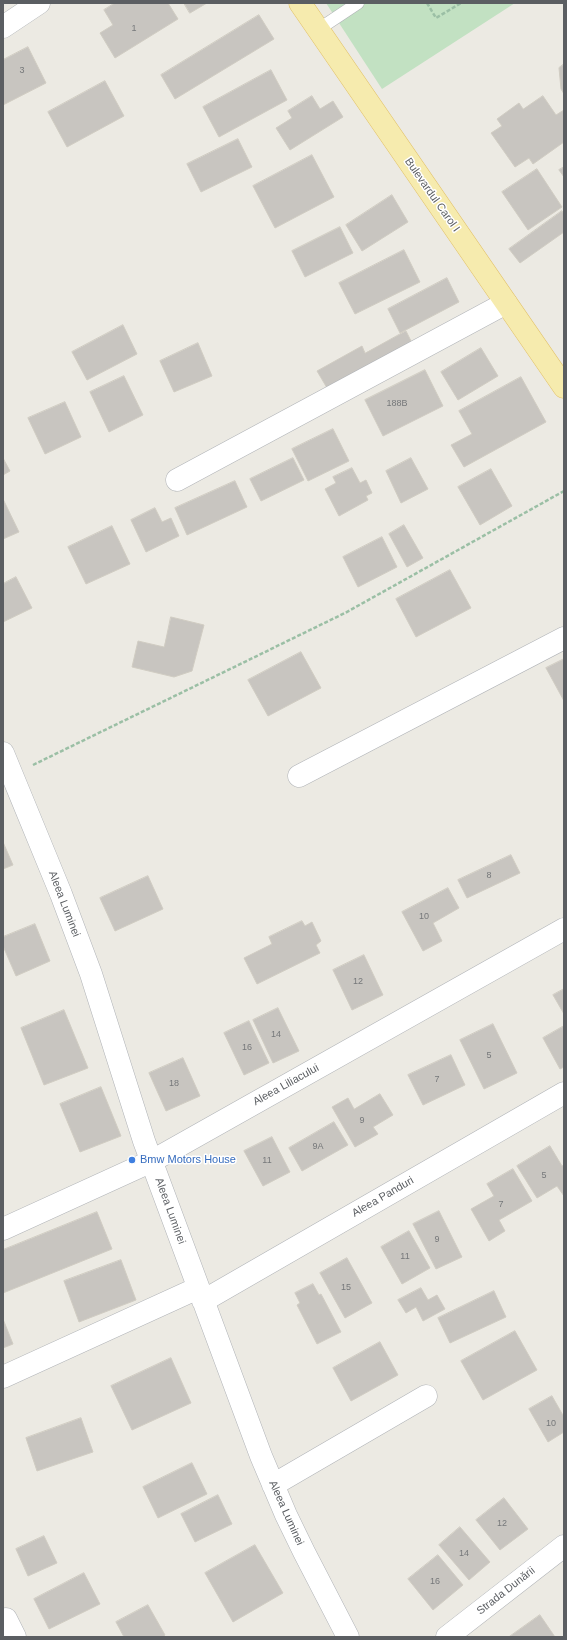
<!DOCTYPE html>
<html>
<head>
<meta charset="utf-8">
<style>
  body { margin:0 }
  #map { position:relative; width:567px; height:1640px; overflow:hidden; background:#eceae3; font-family:Helvetica,sans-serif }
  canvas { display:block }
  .frame { position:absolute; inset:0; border:4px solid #5b5e62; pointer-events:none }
</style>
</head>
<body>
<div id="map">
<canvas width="567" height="1640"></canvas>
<div class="frame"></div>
</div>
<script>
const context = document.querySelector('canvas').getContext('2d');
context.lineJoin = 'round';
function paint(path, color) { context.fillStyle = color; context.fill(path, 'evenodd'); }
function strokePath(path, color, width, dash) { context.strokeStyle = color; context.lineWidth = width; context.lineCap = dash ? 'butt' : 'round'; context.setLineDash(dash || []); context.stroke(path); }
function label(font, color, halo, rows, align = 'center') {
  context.font = font + ' Helvetica,sans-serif'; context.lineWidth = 3; context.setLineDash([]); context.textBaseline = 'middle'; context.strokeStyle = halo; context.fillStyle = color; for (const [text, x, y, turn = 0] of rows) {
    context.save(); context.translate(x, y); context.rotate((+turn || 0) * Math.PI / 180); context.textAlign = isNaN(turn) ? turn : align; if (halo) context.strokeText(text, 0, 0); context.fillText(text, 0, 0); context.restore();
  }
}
paint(new Path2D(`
  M326 3H515L382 89Z`), '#c2e1c2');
const building = new Path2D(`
  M115 3H168L178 19 115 58 100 33 113 25 104 10Z
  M184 3H207L190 13Z
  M259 15 274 39 175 99 161 75Z
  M28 47 46 83 3 105V60Z
  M564 64V94L561 89 559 68Z
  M271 70 287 100 219 137 203 107Z
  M105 81 124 116 67 147 48 112Z
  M312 96 320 109 333 101 343 117 290 150 276 128 292 118 288 111Z
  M543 96 556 115 564 110V142L533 164 529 158 515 167 491 133 502 126 497 119 519 103 523 109Z
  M238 139 252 167 201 192 187 164Z
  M312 155 334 197 275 228 253 186Z
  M564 167V177L559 170Z
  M537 169 562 207 528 230 502 192Z
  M392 195 408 222 362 251 346 225Z
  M562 211 564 214V232L520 263 509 249Z
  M340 227 353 253 305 277 292 251Z
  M404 250 420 282 355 314 339 283Z
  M447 278 459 302 400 333 388 309Z
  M123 325 137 354 87 380 72 352Z
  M406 331 414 347 330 393 317 371 362 346 365 353Z
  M198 343 212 376 174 392 160 361Z
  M481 348 498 376 458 400 441 372Z
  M425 370 443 406 383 436 365 400Z
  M124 376 143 415 109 432 90 392Z
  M521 377 546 422 464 467 451 445 472 434 459 411Z
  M65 402 81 437 45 454 28 418Z
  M333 429 349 461 308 481 292 449Z
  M3 458 10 471 3 475Z
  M293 458 304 480 261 501 250 479Z
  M411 458 428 489 401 503 386 471Z
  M352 468 360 483 366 480 372 493 366 496 368 500 339 516 325 489 336 483 333 477Z
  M491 469 512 506 480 525 458 487Z
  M235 481 247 507 187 535 175 508Z
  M3 499 19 532 3 539Z
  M155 508 162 522 171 518 179 536 146 552 131 520Z
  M404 525 423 558 407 567 389 534Z
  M112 526 130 564 86 584 68 547Z
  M382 537 397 567 358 587 343 557Z
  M450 570 471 608 416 637 396 599Z
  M16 577 32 608 3 622V584Z
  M171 617 204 625 192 671 174 677 132 667 138 641 164 647Z
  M301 652 321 688 268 716 248 680Z
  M564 659V701L546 668Z
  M3 842 13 865 3 869Z
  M511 855 520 873 467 898 458 880Z
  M148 876 163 909 115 931 100 898Z
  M448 888 459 908 433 923 442 941 423 951 402 912Z
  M302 921 305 926 312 922 321 941 316 945 320 953 257 984 244 958 272 944 269 937Z
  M35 924 50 961 16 976 3 946V937Z
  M364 955 383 995 352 1010 333 970Z
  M564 989V1014L553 995Z
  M278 1008 299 1051 273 1063 253 1020Z
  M64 1010 88 1068 44 1085 21 1028Z
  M249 1021 269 1063 244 1075 224 1033Z
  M493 1024 517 1073 484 1089 460 1040Z
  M564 1026V1067L560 1069 543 1038Z
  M451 1055 465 1085 423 1105 408 1075Z
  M183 1058 200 1096 166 1111 149 1073Z
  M101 1087 121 1136 80 1152 60 1104Z
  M380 1094 393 1115 373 1127 378 1134 355 1147 332 1107 348 1098 354 1109Z
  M334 1122 348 1145 302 1171 289 1148Z
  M272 1137 290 1172 263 1186 244 1151Z
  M550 1146 562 1166 564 1165V1196L557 1186 537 1198 517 1166Z
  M513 1169 532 1201 499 1220 505 1231 489 1241 471 1209 494 1196 487 1184Z
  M439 1211 462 1257 436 1269 413 1224Z
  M97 1212 112 1249 3 1293V1250Z
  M409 1231 430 1268 402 1284 381 1247Z
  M347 1258 372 1303 345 1318 320 1273Z
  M121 1260 136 1300 79 1322 64 1281Z
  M313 1284 319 1295 321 1294 341 1332 317 1344 297 1305 300 1303 295 1293Z
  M421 1288 428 1300 437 1295 445 1309 423 1321 416 1307 406 1313 398 1300Z
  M494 1291 506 1317 450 1343 438 1318Z
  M3 1319 13 1344 3 1348Z
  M515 1331 537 1370 483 1400 461 1361Z
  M380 1342 398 1375 351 1401 333 1368Z
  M171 1358 191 1403 132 1430 111 1386Z
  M552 1396 564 1417V1432L548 1442 529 1409Z
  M81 1418 93 1452 37 1471 26 1438Z
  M192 1463 207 1494 158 1518 143 1487Z
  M218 1495 232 1524 195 1542 181 1514Z
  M504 1498 528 1529 500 1550 476 1520Z
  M460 1527 490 1562 469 1580 439 1545Z
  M44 1536 57 1563 28 1576 16 1549Z
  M255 1545 283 1593 233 1622 205 1573Z
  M438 1555 463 1585 433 1610 408 1579Z
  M84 1573 100 1604 49 1629 34 1599Z
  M148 1605 165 1635 163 1637H124L116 1622Z
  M540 1615 555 1637H509Z`);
paint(building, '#c8c5c0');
strokePath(building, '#d0ccc2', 1);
const lane = new Path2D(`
  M319 29 358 3`);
const street = new Path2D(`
  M3 27 39 3
  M177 480 506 303
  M3 753 61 894 91 974 144 1141 261 1456 286 1515 304 1552 348 1637
  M299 776 564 638
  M3 1229 152 1161 564 929
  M203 1301 564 1093
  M3 1377 198 1288
  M273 1485 426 1396
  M6 1619 15 1637
  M447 1637 564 1546`);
const primary = new Path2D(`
  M300 3 564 387`);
strokePath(lane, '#b0b3b7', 13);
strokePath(street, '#b0b3b7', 23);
strokePath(primary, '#e2c066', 23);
strokePath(new Path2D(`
  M427 3 436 18 461 3
  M33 765 345 613 564 491`), '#9bbfa5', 2.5, [4, 2]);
strokePath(lane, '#fff', 12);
strokePath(street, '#fff', 22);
strokePath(primary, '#f6ebae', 22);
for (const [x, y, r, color] of [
  [132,1160,4,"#3f7fe0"]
]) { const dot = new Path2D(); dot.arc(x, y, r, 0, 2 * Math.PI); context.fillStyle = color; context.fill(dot); strokePath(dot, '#fff', 1.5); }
label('9px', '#76787a', null, [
  ["1",134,29],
  ["3",22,71],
  ["188B",397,404],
  ["8",489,876],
  ["10",424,917],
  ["12",358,982],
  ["14",276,1035],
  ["16",247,1048],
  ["5",489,1056],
  ["7",437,1080],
  ["18",174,1084],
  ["9",362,1121],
  ["9A",318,1147],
  ["11",267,1161],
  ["5",544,1176],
  ["7",501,1205],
  ["9",437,1240],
  ["11",405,1257],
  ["15",346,1288],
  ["10",551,1424],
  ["12",502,1524],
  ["14",464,1554],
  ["16",435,1582]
]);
label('11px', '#5b5e62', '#fff', [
  ["Bulevardul Carol I",432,195,55],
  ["Aleea Luminei",64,904,69],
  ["Aleea Liliacului",286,1085,-29],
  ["Aleea Panduri",383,1197,-30],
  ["Aleea Luminei",170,1211,70],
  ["Aleea Luminei",286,1513,66],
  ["Strada Dunării",506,1591,-38]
]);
label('11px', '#366cbe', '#fff', [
  ["Bmw Motors House",140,1160]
], 'left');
</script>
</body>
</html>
